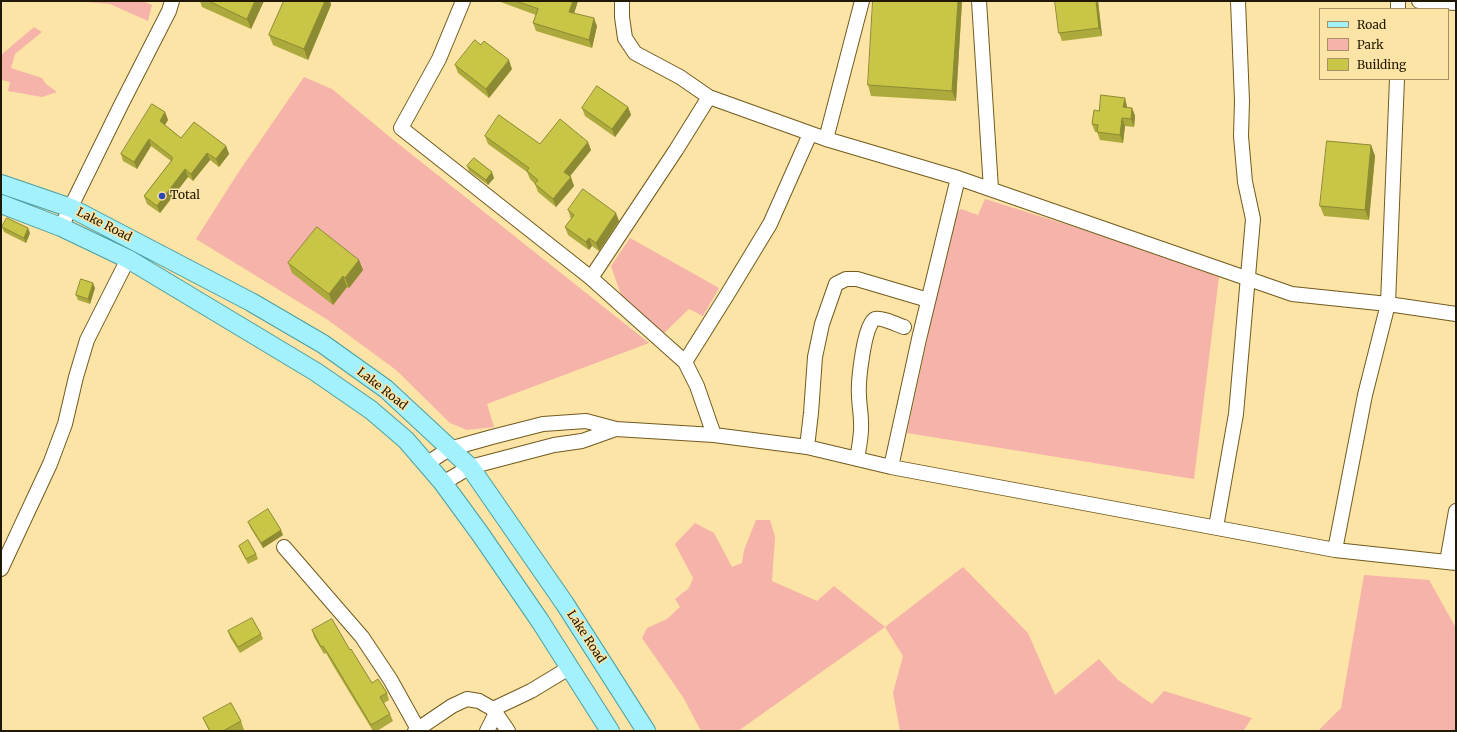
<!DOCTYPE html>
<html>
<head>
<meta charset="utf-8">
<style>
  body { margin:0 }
  #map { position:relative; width:1457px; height:732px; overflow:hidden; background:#fce3a6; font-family:Merriweather,serif }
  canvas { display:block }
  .frame { position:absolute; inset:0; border:2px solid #211801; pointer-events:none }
  .legend { position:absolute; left:1319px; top:8px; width:130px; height:72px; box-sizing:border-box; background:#fce3a6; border:1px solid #a49264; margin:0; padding:5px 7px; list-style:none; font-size:12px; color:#211801 }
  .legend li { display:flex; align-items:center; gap:8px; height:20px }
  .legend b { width:20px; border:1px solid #a49264 }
</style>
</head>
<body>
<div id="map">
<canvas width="1457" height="732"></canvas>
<div class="frame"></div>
<ul class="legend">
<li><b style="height:5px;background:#a2f1fc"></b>Road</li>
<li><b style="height:11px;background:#f6b3a9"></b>Park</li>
<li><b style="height:11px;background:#c8c547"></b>Building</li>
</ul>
</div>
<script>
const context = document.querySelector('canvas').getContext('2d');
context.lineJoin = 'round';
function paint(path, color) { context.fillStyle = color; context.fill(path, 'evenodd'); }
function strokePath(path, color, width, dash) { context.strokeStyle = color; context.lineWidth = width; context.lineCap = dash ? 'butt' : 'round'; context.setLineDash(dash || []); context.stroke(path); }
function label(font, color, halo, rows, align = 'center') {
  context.font = font + ' Merriweather,serif'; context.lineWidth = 3; context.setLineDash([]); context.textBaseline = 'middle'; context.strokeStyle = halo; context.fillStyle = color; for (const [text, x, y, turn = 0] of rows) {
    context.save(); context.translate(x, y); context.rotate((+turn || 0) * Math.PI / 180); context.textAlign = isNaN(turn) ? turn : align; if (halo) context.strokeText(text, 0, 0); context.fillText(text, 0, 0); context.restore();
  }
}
paint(new Path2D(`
  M75 1H143L152 5 148 21 110 4Z
  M34 27 42 32 15 54 11 68 42 78 46 84 57 92 42 97 8 91 10 82 1 80V55Z
  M304 77 332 89 391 138 649 343 487 404 494 427 467 430 450 423 396 370 328 320 196 239 238 173Z
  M985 199 1078 228 1219 277 1194 479 907 433 954 214 961 209 978 215Z
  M630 238 719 288 703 316 689 309 662 335 621 295 611 266Z
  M756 520H770L775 537 772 581 817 601 834 586 885 627 963 567 1028 633 1055 695 1099 659 1118 680 1152 704 1164 691 1252 718 1243 731H900L893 693 903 656 885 627 738 731H701L683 697 642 638 647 628 667 619 680 607 675 599 689 588 693 578 675 544 695 523 714 533 732 567 742 563 744 550Z
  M1364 575 1429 580 1456 628V731H1318L1341 708Z`), '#f6b3a9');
const minor = new Path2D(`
  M463 1 439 59 401 128 591 278 685 362 697 386 714 435
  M622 1V17L625 38 635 53 680 77 709 97 826 139 958 178 1292 294 1388 304 1456 314
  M979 1 991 189
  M1419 1 1456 3
  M1398 9V1
  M826 139 862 1
  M61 227 121 105 169 11 172 1
  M591 278 676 150 709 97
  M685 362 727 295 770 224 810 134
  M807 447 811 413 815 357 822 324 836 284 846 279H857L928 300
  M857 459C859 447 862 434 861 422 861 413 859 404 859 395 858 383 864 323 875 319 881 317 898 325 904 327
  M426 464 449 449 492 437 543 424 586 421 616 429 714 435 807 447 891 467 1335 550 1456 563
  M891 467 919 339 958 178
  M443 483 470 467 554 445 582 441 616 429
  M1216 527 1236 414 1253 219 1245 182 1241 136 1242 101 1238 1
  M284 547 362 637 390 679 419 731
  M1335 550 1365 395 1388 304 1397 79
  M1447 562 1456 511
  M1 569 50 464 65 424 76 377 87 340 128 259
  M493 709 531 691 569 668
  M415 731 452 706 467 699 479 701 493 709 508 731
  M487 731 496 713`);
const major = new Path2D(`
  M1 184 71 208 251 302 323 344 386 389 470 467 565 604 646 731
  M1 204 61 227 128 259 316 372 371 410 406 440 443 483 481 535 540 621 610 731`);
strokePath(minor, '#715b1f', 16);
strokePath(major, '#4d9fa3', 20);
strokePath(minor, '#fff', 14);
strokePath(major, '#a2f1fc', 18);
paint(new Path2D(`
  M200 1H264L251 29 202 7Z
  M284 1H330L331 5 308 60 273 45 269 35Z
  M498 1H578L574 13 597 26 592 48 536 31 533 23 536 15Z
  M962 1 956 101 871 96 868 85Z
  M1098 1 1102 36 1062 41 1059 33Z
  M455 65 512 69 489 98 458 73Z
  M1127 106V108H1132L1135 116 1134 127 1125 126 1123 143 1100 140 1097 132H1095L1092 124 1099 111Z
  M628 107 631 115 615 137 585 116 582 108Z
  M165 112 168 120 165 125 181 138 226 146 229 154 219 167 210 160 193 181 188 177 160 213 147 204 144 196 171 161 151 146 137 169 123 161 121 154Z
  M485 136 540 144 591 150 570 176 574 186 556 207 538 192 535 184 530 179 527 172 488 144Z
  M1371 145 1375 156 1369 220 1324 216 1320 206Z
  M467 166 494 178 488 185 469 171Z
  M568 210 619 221 599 251 592 246 589 250 568 235 565 227 571 219Z
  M2 227 30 233 26 243 4 232Z
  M359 260 363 270 349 288 347 287 333 305 292 273 288 263Z
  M95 288 90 304 78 300 76 295Z
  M248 522 283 535 263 548 250 527Z
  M239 546 256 554 258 559 248 564 241 551Z
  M312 630 350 650 372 683 387 693 389 700 384 703 390 714 393 721 377 731H373L334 667 326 653 324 654 314 637Z
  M228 631 261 634 263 639 240 653 230 637Z
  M203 718 241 721 244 730 241 731H209Z`), '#aca93d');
paint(new Path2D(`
  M255 1H264L251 29 247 19Z
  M325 1H330L331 5 308 60 304 49Z
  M573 1H578L572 20 569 12Z
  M958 1H962L956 101 952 91Z
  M1096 1H1098L1102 36 1099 28Z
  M594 18 597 26 592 48 589 40Z
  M509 60 512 69 489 98 486 89Z
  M1125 98 1127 106 1126 115 1123 107Z
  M628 107 631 115 615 137 612 129Z
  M1132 108 1135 116 1134 127 1131 119Z
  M165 112 168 120 162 129 160 121Z
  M1122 118 1125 126 1123 143 1120 135Z
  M149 139 151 146 137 169 134 162Z
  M588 142 591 150 567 180 564 172Z
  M1371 145 1375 156 1369 220 1365 210Z
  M226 146 229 154 219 167 216 159Z
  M207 153 210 160 193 181 191 174Z
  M185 169 188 177 160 213 157 206Z
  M492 172 494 178 488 185 486 180Z
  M571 177 574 186 556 207 553 199Z
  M616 213 619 221 599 251 596 243Z
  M28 228 30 233 26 243 24 238Z
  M589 238 592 246 589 250 586 242Z
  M359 260 363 270 349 288 345 278Z
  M343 276 347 287 333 305 329 294Z
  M93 283 95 288 90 304 88 299Z
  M281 530 283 535 263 548 261 543Z`), '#8c8a32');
const building = new Path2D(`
  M209 1H255L247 19Z
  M284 1H325L304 49 269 35Z
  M516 1H573L569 12 594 18 589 40 533 23 538 9Z
  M873 1H958L952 91 868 85Z
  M1055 1H1096L1099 28 1059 33Z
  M475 40 481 45 484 41 509 60 486 89 455 65Z
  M597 86 628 107 612 129 582 108Z
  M1101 95 1125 98 1123 107 1132 108 1131 119 1122 118 1120 135 1097 132 1098 125 1092 124 1094 110 1099 111Z
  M152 104 165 112 160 121 181 138 194 122 226 146 216 159 207 153 191 174 185 169 157 206 144 196 172 160V157L149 139 134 162 121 154Z
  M499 115 540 144 560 119 588 142 564 172 571 177 553 199 535 184 538 180 527 171 529 168 485 136Z
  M1327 141 1371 145 1365 210 1320 206Z
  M474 158 492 172 486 180 467 166Z
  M583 189 616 213 596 243 589 238 586 242 565 227 574 215 568 210Z
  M7 218 28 228 24 238 2 227Z
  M317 227 359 260 345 278 343 276 329 294 288 263Z
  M81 279 93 283 88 299 76 295Z
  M268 509 281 530 261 543 248 522Z
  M248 540 256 554 246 559 239 546Z
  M252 618 261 634 238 647 228 631Z
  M332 619 350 650 351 649 372 683 378 679 387 693 380 697 390 714 371 725 332 660 323 646 321 647 312 630Z
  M231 703 241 721 223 731H210L203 718Z`);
paint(building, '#c8c547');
strokePath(building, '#8c8a32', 1);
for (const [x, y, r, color] of [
  [162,196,4,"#2d47b7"]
]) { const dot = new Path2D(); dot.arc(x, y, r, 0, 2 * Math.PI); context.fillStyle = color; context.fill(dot); strokePath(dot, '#fce3a6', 1.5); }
label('12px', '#211801', '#fce3a6', [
  ["Total",170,196]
], 'left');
label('12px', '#211801', '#fce3a6', [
  ["Lake Road",104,225,27],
  ["Lake Road",382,389,38],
  ["Lake Road",586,637,57]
]);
</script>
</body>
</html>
